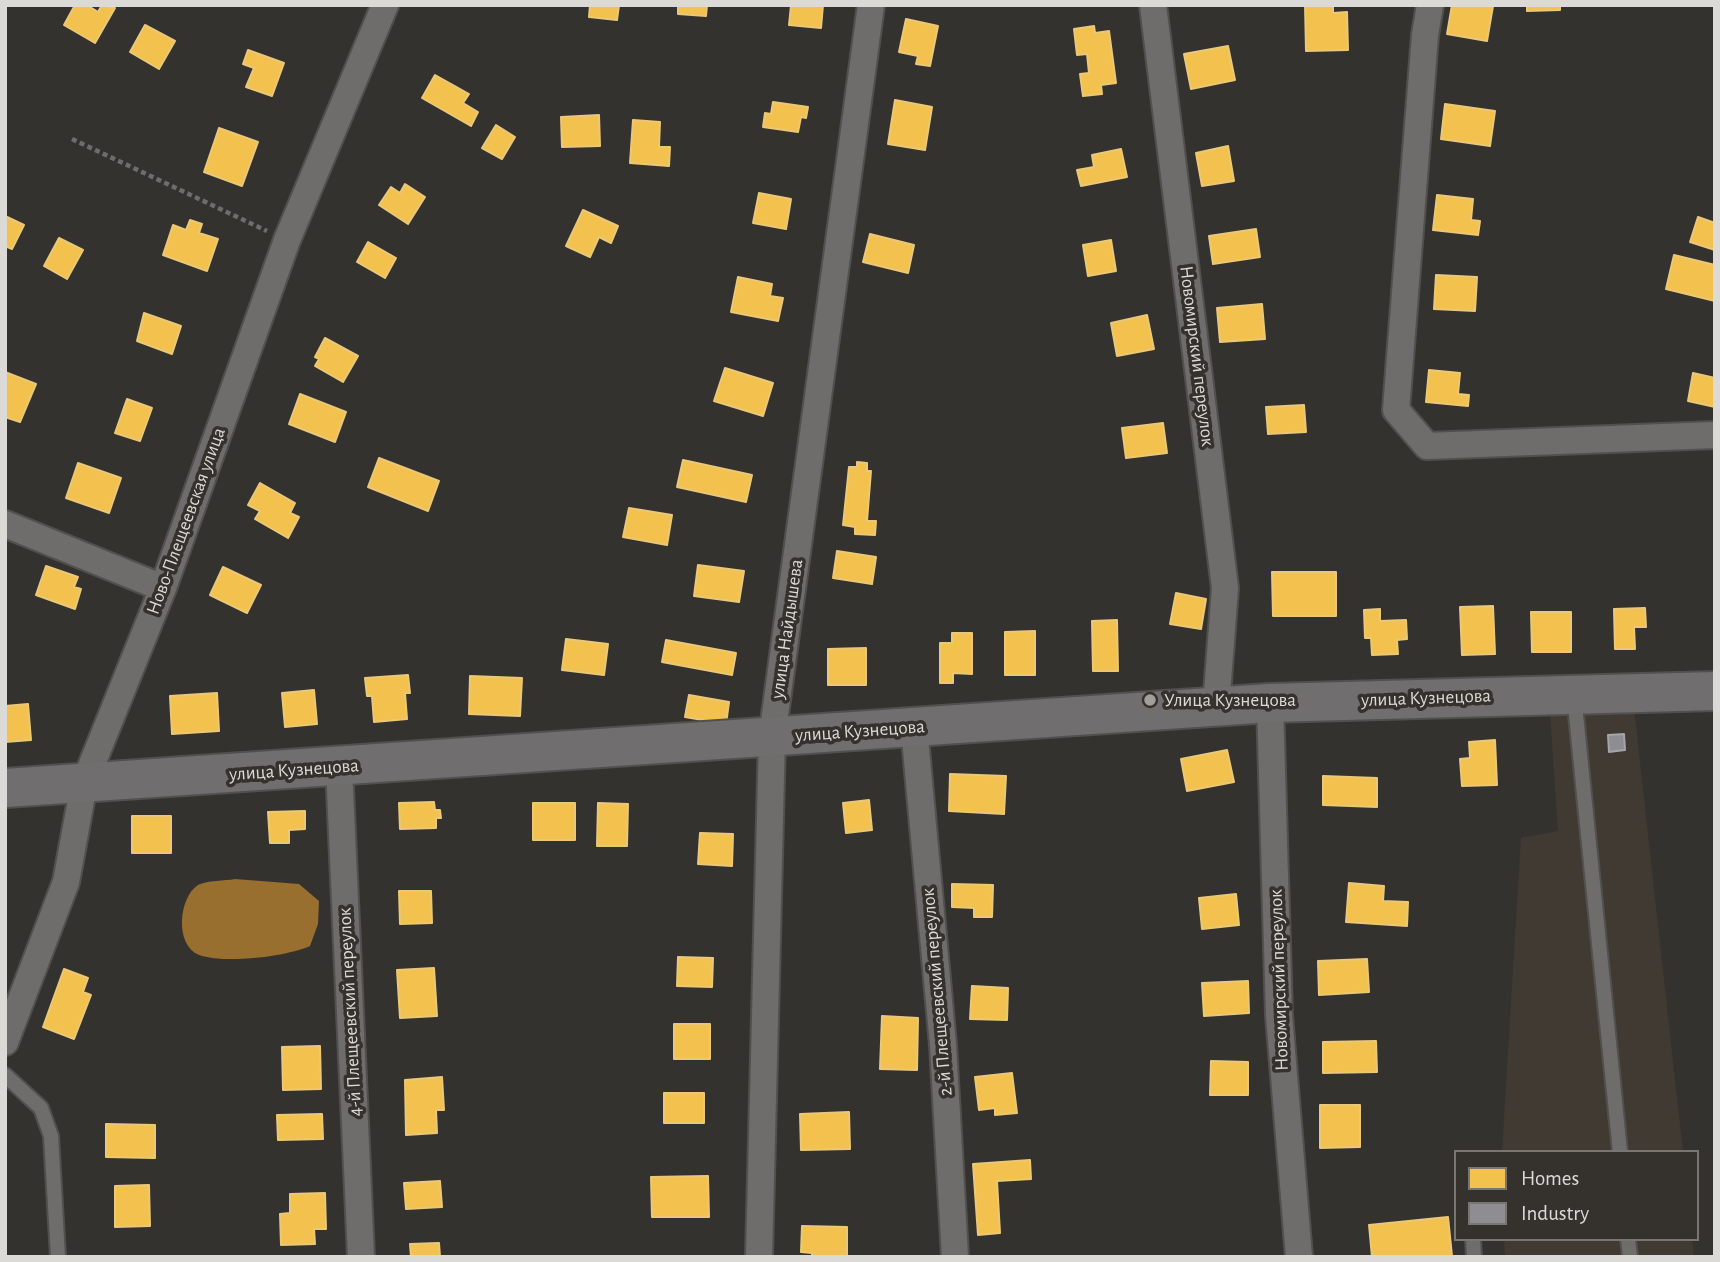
<!DOCTYPE html>
<html>
<head>
<meta charset="utf-8">
<style>
  body { margin:0 }
  #map { position:relative; width:1720px; height:1262px; overflow:hidden; background:#34322f; font-family:"Alegreya Sans",sans-serif }
  canvas { display:block }
  .frame { position:absolute; inset:0; border:7px solid #dcdad7; pointer-events:none }
  .legend { position:absolute; left:1454px; top:1150px; width:245px; height:91px; box-sizing:border-box; background:#35322e; border:2px solid #787572; margin:0; padding:9px 12px; list-style:none; font-size:21px; color:#dcdad7 }
  .legend li { display:flex; align-items:center; gap:14px; height:35px }
  .legend b { width:35px; border:2px solid #787572 }
</style>
</head>
<body>
<div id="map">
<canvas width="1720" height="1262"></canvas>
<div class="frame"></div>
<ul class="legend">
<li><b style="height:19px;background:#f2c14e"></b>Homes</li>
<li><b style="height:19px;background:#8d8d92"></b>Industry</li>
</ul>
</div>
<script>
const context = document.querySelector('canvas').getContext('2d');
context.lineJoin = 'round';
function paint(path, color) { context.fillStyle = color; context.fill(path, 'evenodd'); }
function strokePath(path, color, width, dash) { context.strokeStyle = color; context.lineWidth = width; context.lineCap = dash ? 'butt' : 'round'; context.setLineDash(dash || []); context.stroke(path); }
function label(font, color, halo, rows, align = 'center') {
  context.font = font + ' "Alegreya Sans",sans-serif'; context.lineWidth = 7; context.setLineDash([]); context.textBaseline = 'middle'; context.strokeStyle = halo; context.fillStyle = color; for (const [text, x, y, turn = 0] of rows) {
    context.save(); context.translate(x, y); context.rotate((+turn || 0) * Math.PI / 180); context.textAlign = isNaN(turn) ? turn : align; if (halo) context.strokeText(text, 0, 0); context.fillText(text, 0, 0); context.restore();
  }
}
paint(new Path2D(`
  M1634 708 1683 1152H1502L1521 838 1558 831 1550 713Z
  M1504 1239H1692L1694 1257H1505Z`), '#413a32');
paint(new Path2D(`
  M235 879 299 884 319 901 318 924 310 946C285 957 225 964 199 955 174 945 179 897 198 885 208 880 224 881 235 879Z`), '#986f2e');
const homes = new Path2D(`
  M75 5H87L98 12 102 5 115 8 95 43 64 25Z
  M590 5H619L617 20 589 17Z
  M678 5H707L706 16 678 14Z
  M791 5H823L821 28 789 25Z
  M1305 5H1333V13L1347 12 1348 50 1306 51Z
  M1452 5 1493 6 1487 41 1447 34Z
  M1527 5H1560V10L1527 11Z
  M906 19 938 26 930 66 916 64 918 56 899 52Z
  M145 25 175 41 159 69 130 52Z
  M1094 26 1095 33 1109 31 1116 83 1101 85 1102 94 1083 96 1080 74 1089 73 1087 54 1077 55 1074 29Z
  M1228 46 1235 80 1191 89 1184 54Z
  M248 50 284 63 272 96 246 87 254 68 243 64Z
  M435 75 469 94 463 103 478 112 471 126 422 98Z
  M895 100 932 107 925 150 888 144Z
  M773 102 808 107 806 118 801 117 798 132 763 127 765 113 771 114Z
  M1445 104 1495 111 1490 146 1441 139Z
  M599 115 600 146 562 147 561 117Z
  M633 120 660 122 659 147H670L669 166 630 163Z
  M496 125 515 137 502 159 482 148Z
  M219 128 258 142 242 186 204 172Z
  M1228 146 1234 181 1202 186 1196 153Z
  M1121 149 1127 177 1081 186 1077 170 1094 167 1092 155Z
  M405 184 425 197 408 224 379 205 391 187 400 193Z
  M759 193 791 199 786 229 753 223Z
  M1437 195 1473 199 1471 220 1480 221 1478 235 1433 230Z
  M583 210 618 226 611 243 599 237 590 257 566 246Z
  M5 216 24 225 12 249 5 246Z
  M1698 217 1715 223V250L1690 242Z
  M190 220 202 224 199 233 218 239 207 271 163 255 173 225 186 230Z
  M1256 229 1260 257 1213 264 1209 236Z
  M870 234 914 245 908 273 863 262Z
  M59 238 83 250 67 279 44 266Z
  M1111 240 1116 271 1088 276 1083 245Z
  M368 242 396 258 385 278 357 262Z
  M1674 255 1715 265V301L1666 289Z
  M1436 275 1477 277 1475 311 1434 309Z
  M738 277 772 284 770 296 783 298 778 321 731 312Z
  M1262 304 1265 339 1220 342 1217 308Z
  M144 313 181 326 172 354 137 341Z
  M1147 315 1154 349 1117 356 1111 323Z
  M325 338 358 356 343 382 315 366 319 359 315 357Z
  M725 368 773 383 763 416 714 401Z
  M1429 370 1460 373 1458 394 1469 395 1468 406 1426 402Z
  M5 372 36 384 20 422 5 417Z
  M1693 373 1715 378V407L1688 401Z
  M300 394 346 412 335 442 289 424Z
  M127 399 152 408 140 441 115 433Z
  M1304 405 1306 432 1268 434 1266 407Z
  M1163 423 1167 453 1126 458 1122 428Z
  M379 458 439 481 428 511 368 487Z
  M683 460 752 475 746 502 677 487Z
  M857 462 867 463V471H871L867 521H876L875 535 855 534V527L843 525 849 467H857Z
  M78 463 121 478 109 513 66 498Z
  M260 483 295 503 290 513 299 517 288 538 255 519 260 511 248 505Z
  M629 508 672 515 667 545 623 537Z
  M837 551 876 557 872 584 833 578Z
  M698 565 744 571 739 602 694 596Z
  M46 566 78 577 74 587 81 589 75 609 36 595Z
  M223 567 261 585 247 613 210 595Z
  M1272 572H1336V616H1273Z
  M1176 593 1206 599 1201 629 1170 624Z
  M1493 606 1495 654 1462 655 1460 607Z
  M1645 608 1646 627H1634L1635 649H1615L1614 609Z
  M1380 609V621L1406 620 1407 639 1397 640 1398 654 1372 655 1371 638H1365L1364 610Z
  M1531 612H1571V652H1532Z
  M1117 620 1118 671H1093L1092 621Z
  M1035 631V675H1005V632Z
  M952 633H972V674L953 673V683H940V643H952Z
  M566 639 608 644 604 675 562 670Z
  M666 640 736 653 732 675 662 662Z
  M866 648V685H828V649Z
  M408 675 410 693H405L407 719 374 722 372 696H367L365 678Z
  M470 676 522 678 520 716 469 714Z
  M314 690 317 724 285 727 282 693Z
  M217 693 219 731 172 734 170 696Z
  M689 695 729 702 726 724 685 717Z
  M28 704 31 740 5 742V706Z
  M1495 740 1497 785 1462 786 1460 759 1470 758 1469 742Z
  M1227 750 1234 782 1187 791 1181 759Z
  M950 774 1006 776 1004 814 949 811Z
  M1323 776 1377 778V807L1323 805Z
  M869 800 872 830 846 833 843 803Z
  M434 802 435 810H440L441 818H436V828L400 829 399 803Z
  M533 803H575V840H533Z
  M598 803 628 804 627 846H597Z
  M305 811V829L289 830V843H270L268 812Z
  M132 816H171V853H132Z
  M700 833 733 834 732 866 698 864Z
  M1349 883 1384 886 1383 901 1408 902 1407 926 1346 922Z
  M952 884 993 885 992 917H974V908L952 907Z
  M399 891H431L432 923 400 924Z
  M1236 894 1239 925 1202 929 1199 898Z
  M678 957 713 958 712 987 677 986Z
  M1367 959 1369 992 1319 995 1318 961Z
  M434 968 437 1016 400 1018 397 970Z
  M64 969 88 978 83 992 91 995 74 1039 43 1027Z
  M1248 981 1249 1013 1204 1016 1202 983Z
  M972 986 1008 988 1007 1020 970 1019Z
  M882 1016 918 1018 917 1070 880 1069Z
  M674 1024H710V1059H674Z
  M1376 1041 1377 1072 1323 1073V1042Z
  M320 1046 321 1089 283 1090 282 1047Z
  M1211 1061 1248 1062V1095H1210Z
  M1012 1073 1017 1113 995 1115V1108L979 1110 975 1077Z
  M442 1077 444 1110H436L437 1133 406 1135 405 1080Z
  M664 1093H704V1123H664Z
  M1320 1105H1360V1147L1320 1148Z
  M849 1112 850 1149 801 1150 800 1114Z
  M322 1114 323 1139 278 1140 277 1115Z
  M106 1124 155 1125V1158L106 1157Z
  M1030 1160 1031 1179 997 1181 1000 1233 978 1235 973 1164Z
  M708 1176 709 1217H652L651 1177Z
  M440 1181 442 1207 406 1209 404 1183Z
  M149 1185 150 1226 115 1227V1186Z
  M325 1193 326 1229H314L315 1244 281 1245 280 1214 290 1213V1194Z
  M1448 1217 1452 1256 1372 1257 1369 1225Z
  M802 1226 847 1227V1257H812V1253L801 1252Z
  M439 1243 440 1257H411L410 1244Z`);
paint(homes, '#f2c14e');
strokePath(homes, '#ebc877', 2);
const industry = new Path2D(`
  M1624 734 1625 750 1609 752 1608 735Z`);
paint(industry, '#8d8d92');
strokePath(industry, '#a5a4a7', 2);
const lane = new Path2D(`
  M1574 695 1620 1152
  M5 1075 41 1108 51 1136 58 1257
  M1473 1239 1474 1257
  M1628 1239 1630 1257`);
const street = new Path2D(`
  M1153 5 1225 588 1216 707
  M1430 5 1425 35 1396 410 1427 446 1715 435
  M5 524 163 588
  M1270 703 1279 1015 1299 1257
  M914 727 943 1045 955 1257
  M339 767 361 1257
  M5 1042 66 882 84 784 163 588 287 240 385 5
  M759 1257 772 737 871 5`);
const secondary = new Path2D(`
  M5 788 1270 703 1715 691`);
strokePath(lane, '#51504e', 18);
strokePath(street, '#51504e', 30);
strokePath(secondary, '#51504e', 42);
strokePath(new Path2D(`
  M72 139 267 231`), '#6d6d6b', 4.5, [5, 3.5]);
strokePath(lane, '#6e6d6b', 14);
strokePath(street, '#6e6d6b', 26);
strokePath(secondary, '#706e6e', 38);
for (const [x, y, r, color] of [
  [1150,700,7,"#a19f9c"]
]) { const dot = new Path2D(); dot.arc(x, y, r, 0, 2 * Math.PI); context.fillStyle = color; context.fill(dot); strokePath(dot, '#35322e', 2.5); }
label('19px', '#dcdad7', '#35322e', [
  ["Новомирский переулок",1197,356,83],
  ["Ново-Плещеевская улица",186,521,-70],
  ["улица Найдышева",787,629,-82],
  ["улица Кузнецова",1426,698,-2],
  ["улица Кузнецова",860,731,-4],
  ["улица Кузнецова",294,770,-4],
  ["Новомирский переулок",1279,980,-92],
  ["2-й Плещеевский переулок",937,992,-95],
  ["4-й Плещеевский переулок",350,1012,-93]
]);
label('19px', '#dcdad7', '#35322e', [
  ["Улица Кузнецова",1164,700]
], 'left');
</script>
</body>
</html>
